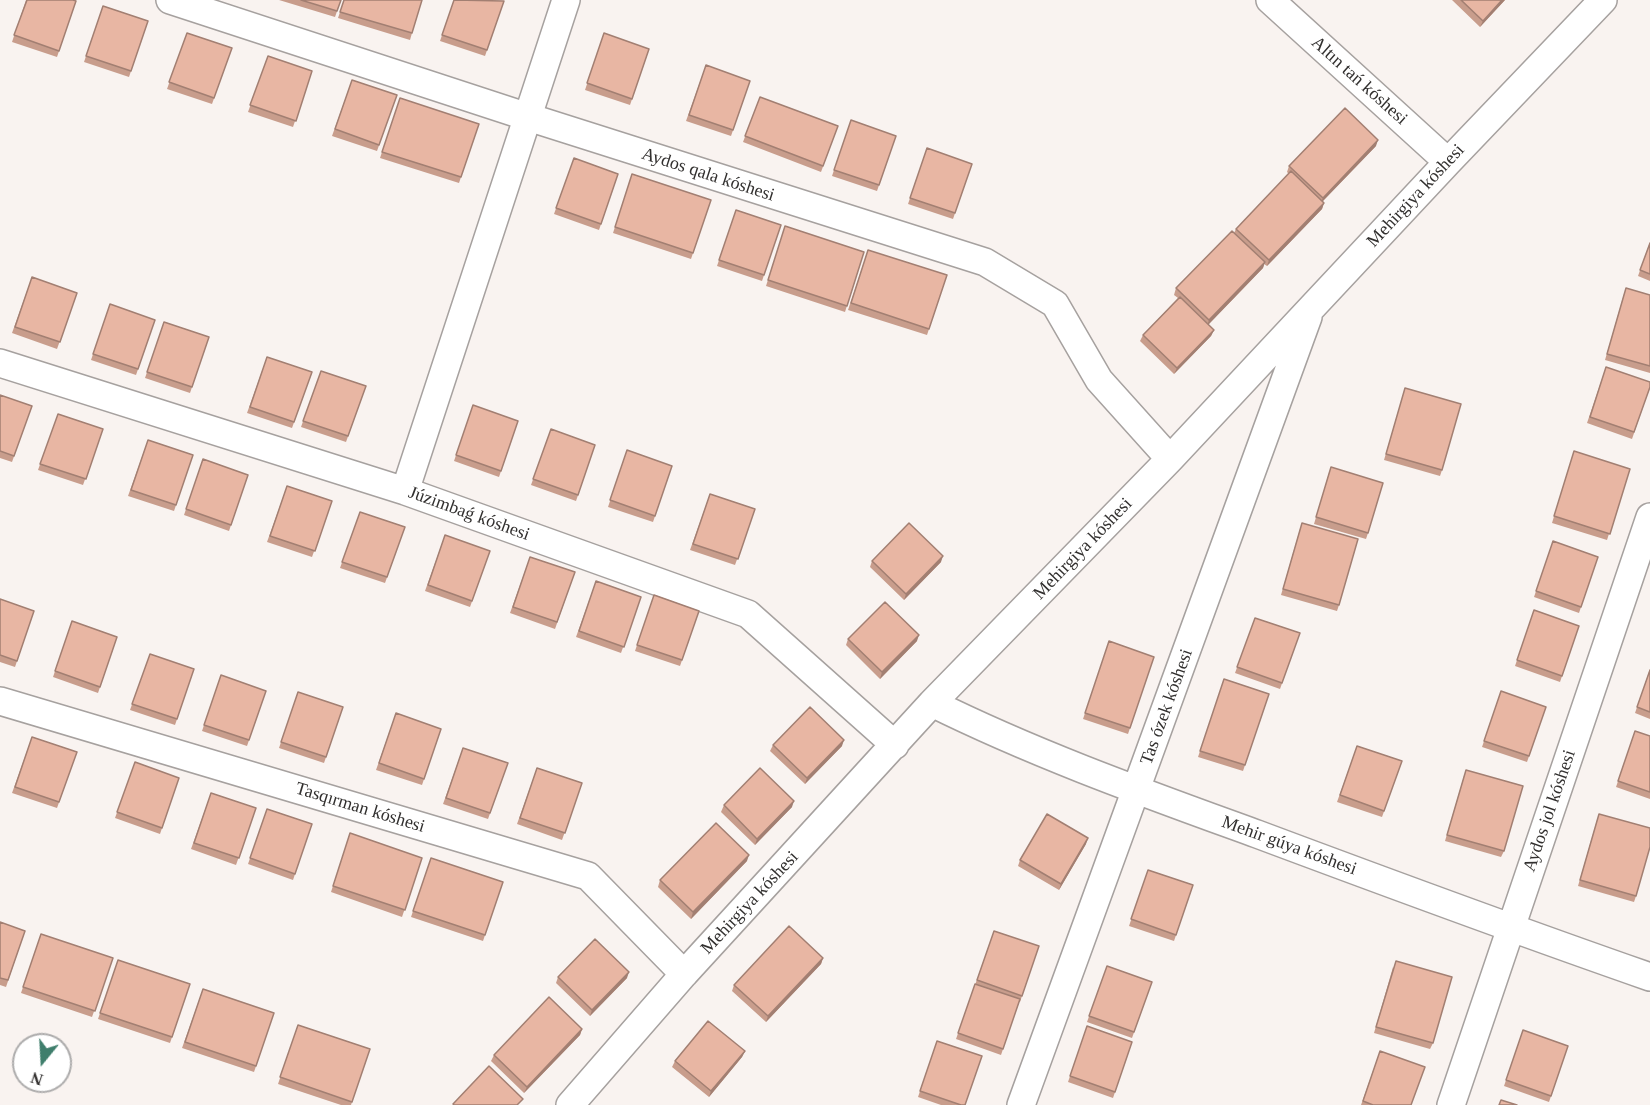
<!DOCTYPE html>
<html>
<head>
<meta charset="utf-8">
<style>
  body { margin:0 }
  #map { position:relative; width:1650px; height:1105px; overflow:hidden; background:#f9f3f0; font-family:"Times New Roman",serif }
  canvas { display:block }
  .north { position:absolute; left:12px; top:1033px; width:60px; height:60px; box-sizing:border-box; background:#fff; border:2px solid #adacac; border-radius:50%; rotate:198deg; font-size:16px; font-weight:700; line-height:24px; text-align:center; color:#32302f }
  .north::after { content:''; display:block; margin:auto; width:21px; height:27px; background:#3f7e6c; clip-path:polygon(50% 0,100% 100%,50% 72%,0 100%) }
</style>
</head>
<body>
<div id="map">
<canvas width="1650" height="1105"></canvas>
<div class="north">N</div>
</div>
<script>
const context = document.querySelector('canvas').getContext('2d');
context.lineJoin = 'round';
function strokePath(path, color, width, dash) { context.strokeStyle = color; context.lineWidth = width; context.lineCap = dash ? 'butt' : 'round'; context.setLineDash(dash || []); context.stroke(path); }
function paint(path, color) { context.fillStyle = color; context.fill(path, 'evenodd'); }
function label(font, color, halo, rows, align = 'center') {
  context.font = font + ' "Times New Roman",serif'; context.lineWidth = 4.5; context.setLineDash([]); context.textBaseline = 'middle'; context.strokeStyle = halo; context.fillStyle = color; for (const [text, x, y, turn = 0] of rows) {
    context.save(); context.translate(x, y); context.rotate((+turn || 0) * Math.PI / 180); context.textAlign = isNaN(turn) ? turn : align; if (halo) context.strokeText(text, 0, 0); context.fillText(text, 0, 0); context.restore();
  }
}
const minor = new Path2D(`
  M170 0 528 117 985 262 1055 304 1099 380 1170 459
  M1270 0 1448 162
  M0 363 405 491 748 614 895 745
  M405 491 566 0
  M0 701 588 876 684 974
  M932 703C1037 755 1147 794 1257 834 1388 883 1518 931 1650 977
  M570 1105 684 974 932 703 1170 459 1448 162 1603 0
  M1021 1105 1308 317
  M1451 1105 1650 517`);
strokePath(minor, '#a6a19f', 30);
strokePath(minor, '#fff', 27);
paint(new Path2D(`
  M26 0 76 1 57 57 12 42Z
  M279 0H341L335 17Z
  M344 0 412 33 410 40 338 18Z
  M454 0 504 1 485 56 440 41Z
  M1452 0H1505L1480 27Z
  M103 6 148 21 129 77 84 62Z
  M187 33 232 48 212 104 167 89Z
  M604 33 649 49 630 105 585 90Z
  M268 56 312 71 293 127 248 112Z
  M706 65 750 81 731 136 686 121Z
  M352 80 397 95 377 151 332 136Z
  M760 97 838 126 821 172 743 142Z
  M400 98 479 124 459 183 380 158Z
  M851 120 896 136 877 191 832 176Z
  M1376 146 1323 201 1324 203 1322 209 1267 266 1264 264 1263 268 1208 325 1214 330 1211 336 1174 374 1140 341 1143 335 1178 298 1174 295 1176 288 1234 233 1236 229 1289 174 1287 172 1289 166Z
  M927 148 972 164 953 219 908 204Z
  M574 158 618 174 599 230 554 214Z
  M632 174 711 200 691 259 613 233Z
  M736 210 781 225 762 281 717 266Z
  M785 226 864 252 845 312 766 286Z
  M1650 242V281L1638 276Z
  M868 250 947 275 927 335 848 310Z
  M32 277 77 293 57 349 12 333Z
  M1624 294 1650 295V373L1605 360Z
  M110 304 155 320 136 375 91 360Z
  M164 322 209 337 190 393 145 378Z
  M267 357 312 372 292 428 247 413Z
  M1606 367 1650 387 1632 439 1587 423Z
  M321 371 366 386 346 442 301 427Z
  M1405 388 1442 470 1440 476 1384 460Z
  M0 395 32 406 12 462 0 458Z
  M473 405 518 421 499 477 454 461Z
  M58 414 103 429 83 485 38 470Z
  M551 429 595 445 576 501 531 485Z
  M148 440 193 455 174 511 128 496Z
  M627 450 672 466 653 522 608 507Z
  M1572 457 1630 469 1607 540 1552 523Z
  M203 459 248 475 229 531 184 515Z
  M1329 473 1368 533 1366 539 1314 524Z
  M287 486 332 501 312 557 267 542Z
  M710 494 755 509 735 565 690 550Z
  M360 512 405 527 385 583 340 568Z
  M1300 529 1339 605 1337 611 1281 595Z
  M445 535 490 551 470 607 425 591Z
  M1553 541 1598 557 1579 613 1534 597Z
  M530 557 575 572 555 629 510 613Z
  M872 561 941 562 904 600 870 567Z
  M596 581 641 597 621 653 576 637Z
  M654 595 699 611 680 666 635 651Z
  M0 599 34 611 15 667 0 662Z
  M1534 610 1579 626 1560 682 1515 666Z
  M1255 618 1300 633 1280 689 1235 673Z
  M72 621 117 637 98 693 53 677Z
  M848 639 917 641 880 679 846 645Z
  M1109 641 1154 657 1128 734 1083 719Z
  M150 654 194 669 175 725 130 710Z
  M1650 669V719L1635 713Z
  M221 675 266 691 247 746 202 731Z
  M1224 679 1269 694 1243 771 1198 757Z
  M1501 691 1546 707 1527 762 1482 747Z
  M298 692 343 707 324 763 279 748Z
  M396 713 441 729 422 785 376 770Z
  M1635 731 1650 736V799L1616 787Z
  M32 737 77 752 57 808 12 793Z
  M773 745 842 746 805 784 770 751Z
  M1357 746 1402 761 1382 817 1337 802Z
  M463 748 508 763 488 819 443 804Z
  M135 762 179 778 160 834 115 818Z
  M537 768 582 783 562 840 517 824Z
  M1464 776 1504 851 1501 857 1445 841Z
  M211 793 256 808 236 865 191 849Z
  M724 805 792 807 755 845 721 812Z
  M267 809 312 824 293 880 248 864Z
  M1597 820 1636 896 1634 902 1578 886Z
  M350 833 422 858 402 917 331 892Z
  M1086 844 1059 890 1018 866 1020 860Z
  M431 858 503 882 483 941 411 917Z
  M747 861 691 919 658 887 660 880Z
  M1148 870 1193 885 1174 941 1129 926Z
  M0 922 25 931 6 987 0 985Z
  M994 931 1022 996 1020 1002H1019L1001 1055 956 1039Z
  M41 934 113 958 92 1017 21 993Z
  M823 958 821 964 766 1022 732 991 734 985Z
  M118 960 190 984 170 1043 98 1019Z
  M1107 966 1152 982 1132 1038 1087 1022Z
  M1393 967 1433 1043 1430 1049 1374 1033Z
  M558 977 627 978 590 1016 556 983Z
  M203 989 274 1013 254 1072 182 1048Z
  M298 1025 370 1049 351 1105H341L278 1084Z
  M1087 1026 1132 1042 1113 1098 1068 1082Z
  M582 1029 580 1035 524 1093 491 1061 494 1055Z
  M1523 1030 1568 1046 1549 1102 1504 1086Z
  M937 1041 965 1105H941L918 1097Z
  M745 1051 742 1057 709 1097 672 1067 675 1061Z
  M1380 1051 1411 1105H1361Z`), '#c89d8c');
paint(new Path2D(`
  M1502 0H1505L1480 27 1483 21Z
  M1378 140 1376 146 1320 204 1323 198Z
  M1324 203 1322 209 1267 266 1269 260Z
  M1265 262 1263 268 1207 326 1209 320Z
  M1214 330 1211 336 1174 374 1177 368Z
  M943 556 941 562 904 600 906 594Z
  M919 635 917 641 880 679 882 672Z
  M844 740 842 746 805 784 807 778Z
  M794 801 792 807 755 845 757 839Z
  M1088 838 1086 844 1059 890 1061 884Z
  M749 855 747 861 691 919 693 912Z
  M823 958 821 964 766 1022 768 1016Z
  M629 972 627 978 590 1016 592 1010Z
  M582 1029 580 1035 524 1093 527 1087Z
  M745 1051 742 1057 709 1097 711 1091Z`), '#a27f72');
const building = new Path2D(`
  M27 0H73L76 1 59 51 14 35Z
  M301 0H341L337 11Z
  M344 0H422L412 33 340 12Z
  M454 0 504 1 487 50 442 35Z
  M1461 0H1502L1483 21Z
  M103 6 148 21 131 71 86 56Z
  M187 33 232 48 214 98 169 82Z
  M604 33 649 49 632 99 587 83Z
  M268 56 312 71 296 121 250 105Z
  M706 65 750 81 733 130 689 115Z
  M352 80 397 95 379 145 335 129Z
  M760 97 838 126 823 166 745 136Z
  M400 98 479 124 461 177 382 152Z
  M1345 108 1378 140 1323 198 1289 166Z
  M851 120 896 136 879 185 834 170Z
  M927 148 972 164 955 213 910 198Z
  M574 158 618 174 601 224 556 208Z
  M1291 171 1324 203 1269 260 1236 229Z
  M632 174 711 200 693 253 615 227Z
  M736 210 781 225 764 275 719 260Z
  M785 226 864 252 847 306 768 280Z
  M1232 231 1265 262 1209 320 1176 288Z
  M1650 243V274L1640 270Z
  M868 250 947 275 929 329 851 303Z
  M32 277 77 293 60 342 15 327Z
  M1626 288 1650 295V366L1607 354Z
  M1180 297 1214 330 1177 368 1143 335Z
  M110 304 155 320 138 369 93 354Z
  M164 322 209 337 192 387 147 372Z
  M267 357 312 372 294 422 250 407Z
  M1606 367 1650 382V387L1634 432 1590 417Z
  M321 371 366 386 348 436 303 421Z
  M1405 388 1461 404 1442 470 1386 454Z
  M0 395 32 406 14 456 0 451Z
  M473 405 518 421 501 471 456 455Z
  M58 414 103 429 86 479 40 464Z
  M551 429 595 445 578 495 533 479Z
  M148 440 193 455 176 505 131 490Z
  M627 450 672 466 655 516 610 500Z
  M1574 451 1630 469 1610 534 1554 516Z
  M203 459 248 475 231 525 186 509Z
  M1331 467 1383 483 1368 533 1316 517Z
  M287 486 332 501 315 551 270 536Z
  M710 494 755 509 738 559 693 544Z
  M360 512 405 527 387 577 342 562Z
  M909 523 943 556 906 594 872 561Z
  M1302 523 1358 539 1339 605 1283 589Z
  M445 535 490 551 472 601 428 585Z
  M1553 541 1598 557 1581 607 1536 591Z
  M530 557 575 572 557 622 513 607Z
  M596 581 641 597 624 647 579 631Z
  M654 595 699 611 682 660 637 645Z
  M0 599 34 611 17 661 0 655Z
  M885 602 919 635 882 672 848 639Z
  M1534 610 1579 626 1562 676 1517 660Z
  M1255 618 1300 633 1282 683 1237 667Z
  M72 621 117 637 100 687 55 671Z
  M1109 641 1154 657 1130 728 1085 713Z
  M150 654 194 669 177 719 132 704Z
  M1650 670V712L1637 707Z
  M221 675 266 691 249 740 204 725Z
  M1224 679 1269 694 1245 765 1200 751Z
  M1501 691 1546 707 1529 756 1484 741Z
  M298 692 343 707 326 757 281 742Z
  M810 707 844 740 807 778 773 745Z
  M396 713 441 729 424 779 379 763Z
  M1635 731 1650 736V792L1618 781Z
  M32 737 77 752 59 802 15 787Z
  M1357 746 1402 761 1384 811 1340 795Z
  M463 748 508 763 490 813 446 798Z
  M135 762 179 778 162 828 117 812Z
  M537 768 582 783 565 833 520 818Z
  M760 768 794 801 757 839 724 805Z
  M1466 770 1523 786 1504 851 1447 835Z
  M211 793 256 808 239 858 194 843Z
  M267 809 312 824 295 874 250 858Z
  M1047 814 1088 838 1061 884 1020 860Z
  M1599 814 1650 828V847L1636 896 1580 880Z
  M716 823 749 855 693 912 660 880Z
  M350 833 422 858 405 910 333 886Z
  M431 858 503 882 485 935 413 911Z
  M1148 870 1193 885 1176 935 1131 919Z
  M0 922 25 931 8 980 0 978Z
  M789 926 823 958 768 1016 734 985Z
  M994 931 1039 946 1022 996 977 980Z
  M41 934 113 958 95 1011 23 987Z
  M595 939 629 972 592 1010 558 977Z
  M118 960 190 984 172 1037 100 1013Z
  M1396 961 1452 977 1433 1043 1376 1027Z
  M1107 966 1152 982 1134 1032 1089 1016Z
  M975 984 1020 999 1003 1049 958 1033Z
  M203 989 274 1013 256 1066 185 1042Z
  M549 997 582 1029 527 1087 494 1055Z
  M708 1021 745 1051 711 1091 675 1061Z
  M298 1025 370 1049 352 1102 280 1077Z
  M1087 1026 1132 1042 1115 1092 1070 1076Z
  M1523 1030 1568 1046 1551 1096 1506 1080Z
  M937 1041 982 1056 965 1105H961L920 1091Z
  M1380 1051 1425 1067 1411 1105H1373L1363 1101Z
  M489 1066 523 1099 517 1105H454L453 1104Z
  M1501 1100 1517 1105H1499Z`);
paint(building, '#e8b6a3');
strokePath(building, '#a27f72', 1.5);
label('18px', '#32302f', '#fff', [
  ["Altın tań kóshesi",1359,81,42],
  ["Aydos qala kóshesi",708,175,18],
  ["Mehirgiya kóshesi",1416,196,-47],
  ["Júzimbaǵ kóshesi",469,514,20],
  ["Mehirgiya kóshesi",1083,549,-46],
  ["Tas ózek kóshesi",1167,707,-70],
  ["Tasqırman kóshesi",360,808,17],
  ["Aydos jol kóshesi",1550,811,-71],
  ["Mehir gúyа kóshesi",1289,846,20],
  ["Mehirgiya kóshesi",750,903,-47]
]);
</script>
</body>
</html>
